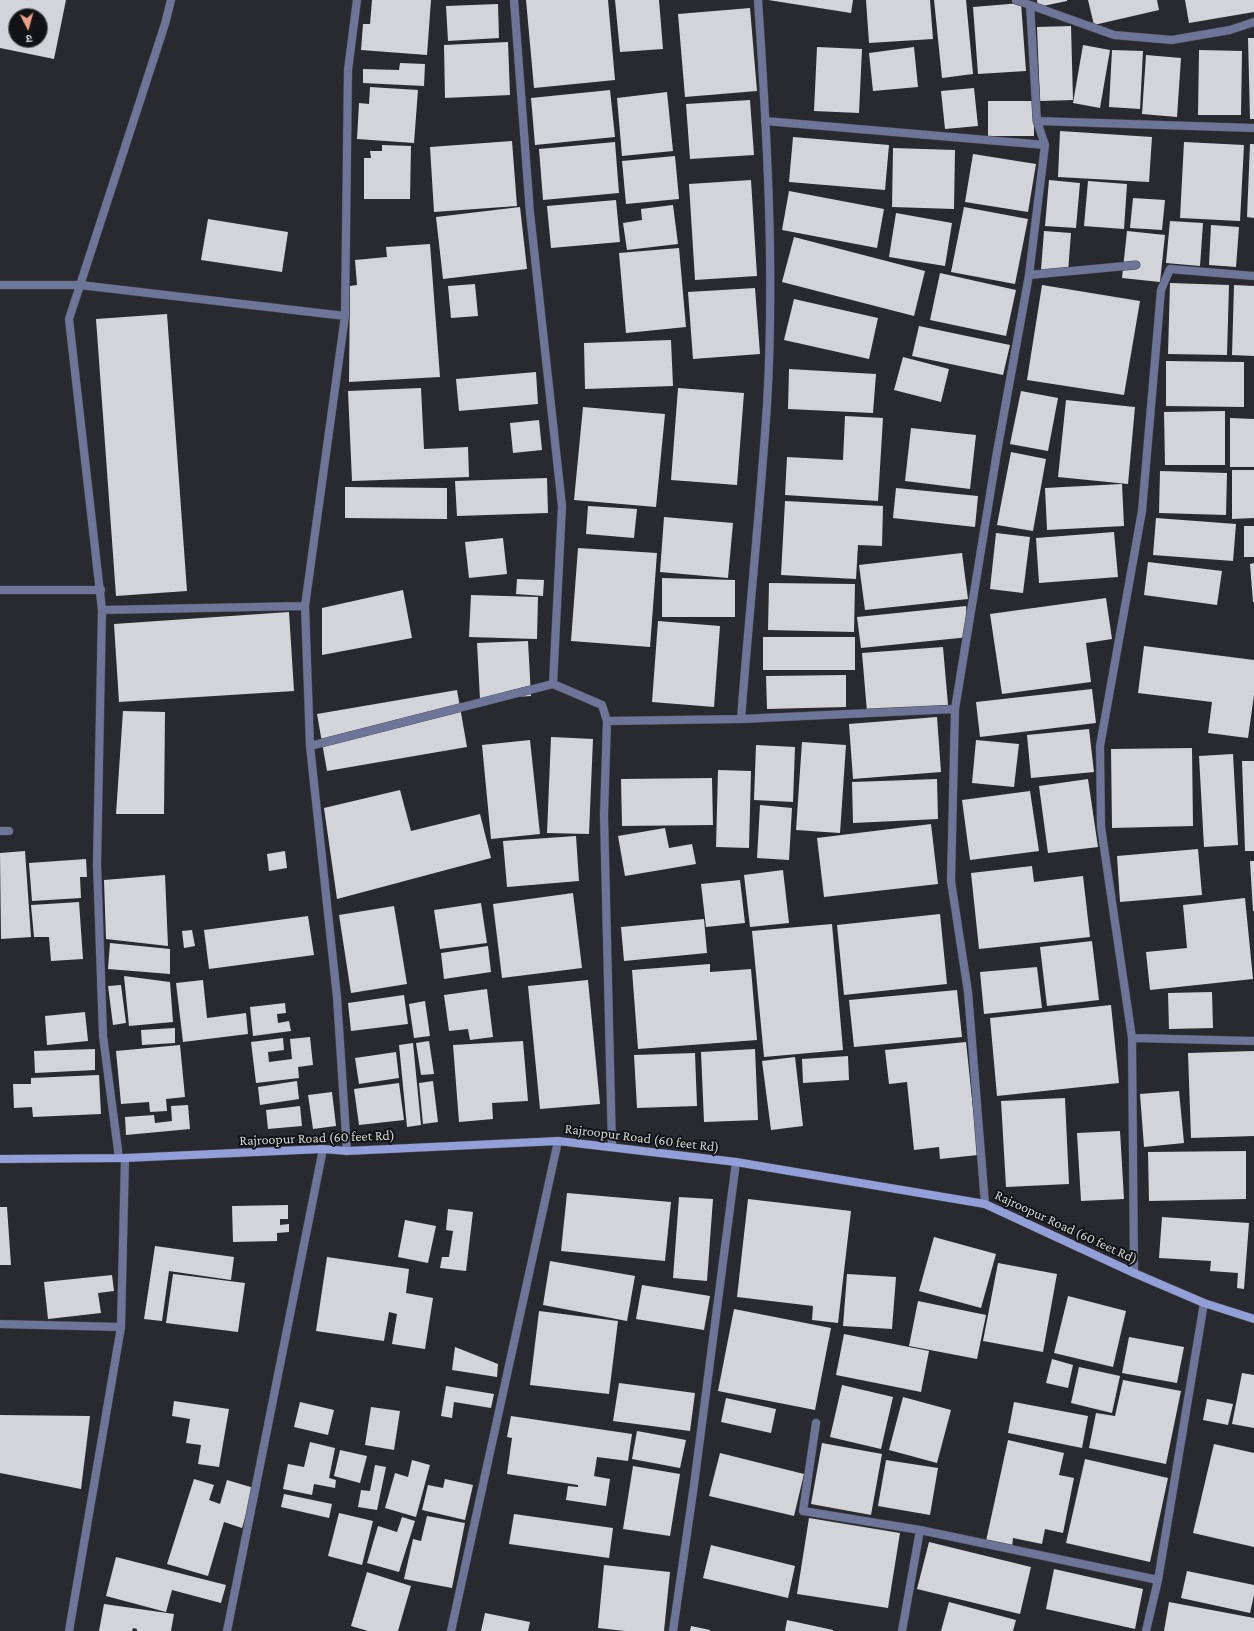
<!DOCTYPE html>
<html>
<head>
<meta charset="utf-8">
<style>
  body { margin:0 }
  #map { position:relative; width:1254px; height:1631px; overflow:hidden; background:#292a2f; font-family:"Crimson Pro","Noto Sans Devanagari",serif }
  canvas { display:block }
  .north { position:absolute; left:8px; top:8px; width:40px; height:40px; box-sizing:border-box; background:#121315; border:1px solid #5e5f61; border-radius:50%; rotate:174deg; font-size:11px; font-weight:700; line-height:16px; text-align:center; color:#d0d1d4 }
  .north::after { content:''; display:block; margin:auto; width:14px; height:18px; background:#f49e86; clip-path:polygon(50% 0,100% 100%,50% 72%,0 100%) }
</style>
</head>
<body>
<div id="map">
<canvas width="1254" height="1631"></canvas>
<div class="north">उ</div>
</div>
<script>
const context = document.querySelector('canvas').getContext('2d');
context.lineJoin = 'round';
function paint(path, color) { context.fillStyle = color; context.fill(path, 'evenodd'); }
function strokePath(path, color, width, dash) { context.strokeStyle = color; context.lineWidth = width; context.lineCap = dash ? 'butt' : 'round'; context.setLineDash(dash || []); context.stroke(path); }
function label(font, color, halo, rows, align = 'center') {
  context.font = font + ' "Crimson Pro",serif'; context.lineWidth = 4; context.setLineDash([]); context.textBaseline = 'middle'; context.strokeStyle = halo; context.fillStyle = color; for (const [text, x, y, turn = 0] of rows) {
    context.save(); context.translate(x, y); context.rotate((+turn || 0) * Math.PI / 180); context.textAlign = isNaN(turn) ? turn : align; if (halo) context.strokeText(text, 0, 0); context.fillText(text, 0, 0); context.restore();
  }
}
paint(new Path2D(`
  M0 0H66L54 59 0 48ZM16 16H40V40H16Z
  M372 0H431L427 55 361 50 363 24H370Z
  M526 0H608L615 80 534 88Z
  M615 0H659L663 49 620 52Z
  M768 0H853L851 13Z
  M866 0H930L933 39 869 43Z
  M934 0H966L973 74 942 78Z
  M1037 0H1067V1L1038 7Z
  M1088 0H1157L1159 10 1094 25Z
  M1185 0H1254V12L1189 23Z
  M1021 3 1026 71 978 74 973 7Z
  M498 4 499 38 448 41 446 6Z
  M750 8 757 91 685 97 678 14Z
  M1071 26 1073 100 1040 101 1037 27Z
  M1248 38H1254V119H1250Z
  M508 42 510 95 445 98 444 45Z
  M1083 45 1110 50 1100 108 1073 103Z
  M817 47 862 49 859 113 814 111Z
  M914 47 918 87 873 91 869 53Z
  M1112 50 1143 51 1140 109 1109 107Z
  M1199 50 1242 51 1241 115H1198Z
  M1146 55 1181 58 1177 117 1142 114Z
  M400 63 425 64 424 86 363 83V69L399 70Z
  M370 87 418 90 414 143 357 139 359 103 369 104Z
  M974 88 978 126 945 129 941 91Z
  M610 90 615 137 535 145 531 98Z
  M667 92 673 151 622 156 617 98Z
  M750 100 754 155 690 159 686 104Z
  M988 101H1034V136H988Z
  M1060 131 1152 137 1149 182 1058 177Z
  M793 137 889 145 885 190 789 182Z
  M512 141 517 206 434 212 430 147Z
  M615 142 619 193 543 200 539 149Z
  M1184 142 1244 145 1240 221 1180 218Z
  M1250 144H1254V218L1247 217Z
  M382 145 411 146 410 199H364V158H371L370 151H382Z
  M893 148 955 150 954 209 892 207Z
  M973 154 1036 164 1028 212 965 202Z
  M675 156 679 199 626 204 622 161Z
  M751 180 757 276 695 280 689 184Z
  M1049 180 1080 183 1076 228 1045 226Z
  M1088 181 1127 184 1124 229 1084 226Z
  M789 191 884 209 877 248 782 230Z
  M1133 198 1165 200 1162 230 1130 228Z
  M616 200 620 242 551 248 547 206Z
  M673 205 678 244 627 250 623 223 642 220 641 209Z
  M520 207 527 269 443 279 436 217Z
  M964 207 1028 219 1015 284 951 272Z
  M896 213 952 223 945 266 889 257Z
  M208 219 288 232 282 272 201 260Z
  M1170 221 1203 223 1200 266 1166 263Z
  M1211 225 1239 227 1236 267 1209 265Z
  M1044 231 1071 233 1068 272 1041 270Z
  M1127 231 1165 235 1160 282 1122 278Z
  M794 237 925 271 914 316 782 282Z
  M430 244 440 377 349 382 350 286 357 285 355 260 387 257 386 247Z
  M679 248 686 327 626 333 619 253Z
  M940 273 1016 290 1006 336 930 320Z
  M1170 283 1229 285 1227 355 1168 354Z
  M475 284 478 316 451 318 448 286Z
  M1042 285 1140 301 1124 395 1027 380Z
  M1234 285 1254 286V356L1232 355Z
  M755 288 760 354 693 359 688 292Z
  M794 299 878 318 869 359 784 340Z
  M167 314 187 591 116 596 96 319Z
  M919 326 1010 345 1003 375 912 356Z
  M671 340 673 386 585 389 584 343Z
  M903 357 949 369 941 402 894 390Z
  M1166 361 1244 362V407L1166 406Z
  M789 369 876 374 873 413 788 409Z
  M536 372 538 404 459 411 456 379Z
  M421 388 424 449 468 447 469 477 352 481 348 391Z
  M678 388 744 393 737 485 671 480Z
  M1021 391 1058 398 1048 451 1010 444Z
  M1066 400 1135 407 1128 484 1058 477Z
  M583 407 665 414 656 507 574 500Z
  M1225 411V465H1165L1164 412Z
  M845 416 883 418 878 501 785 495 787 457 843 460Z
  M1230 418 1254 419V467H1230Z
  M539 420 542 450 513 453 510 423Z
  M911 428 976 435 970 489 905 481Z
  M1011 452 1046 459 1033 531 997 525Z
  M1232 470H1254V518L1232 519Z
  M1160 471 1227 473 1226 515 1159 513Z
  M547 478 548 513 457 516 455 481Z
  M1122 484 1124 526 1047 530 1045 488Z
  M345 487 447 488V519L345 518Z
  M896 488 978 496 975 527 893 518Z
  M785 501 883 506 882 546 858 545 856 579 781 575Z
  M588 506 637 509 634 538 586 534Z
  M664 517 733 523 728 578 660 572Z
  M1156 518 1236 524 1233 561 1153 555Z
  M1244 526H1254V557H1244Z
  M1114 532 1118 577 1039 583 1036 538Z
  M996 533 1030 537 1023 593 990 589Z
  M503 538 507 574 469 578 465 542Z
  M578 548 657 553 650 647 571 641Z
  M962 553 968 599 865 610 859 565Z
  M1148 562 1222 571 1217 605 1144 595Z
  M1254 563V602H1253L1250 564Z
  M662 578 735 580V617H662Z
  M517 579 544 580 543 596 516 594Z
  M769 583 855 584 854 632 768 630Z
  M403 590 412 638 322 655V608Z
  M471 595 538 597 537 639 469 637Z
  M1106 598 1112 639 1086 643 1091 682 1002 694 990 614Z
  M966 606 969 637 861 648 857 617Z
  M289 612 294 691 119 702 114 624Z
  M658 621 720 626 714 707 652 702Z
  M763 637H855V670H763Z
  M528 641 531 696 480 699 477 643Z
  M1144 646 1254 660V695L1248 738 1208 733 1212 702 1138 693Z
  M943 647 948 705 867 712 862 653Z
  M846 675V707L767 709 766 676Z
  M1092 689 1096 723 980 737 976 702Z
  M457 690 467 747 327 771 317 714Z
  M123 711 165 712 164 814H116Z
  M937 717 941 772 853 779 849 724Z
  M1089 729 1094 772 1031 778 1027 735Z
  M551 737 593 739 589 834 547 833Z
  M530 740 540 834 491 839 482 745Z
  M976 740 1019 744 1014 787 972 783Z
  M802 742 846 745 840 833 796 830Z
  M756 745 795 747 793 802 754 800Z
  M1192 748 1193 826 1112 828 1111 749Z
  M1233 754 1238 845 1204 847 1199 756Z
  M1242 761H1254V851H1245Z
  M718 770 751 771 749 848 716 847Z
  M712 778 713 825 622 826 621 779Z
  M937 779 938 819 853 823 852 782Z
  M1088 779 1098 847 1048 853 1039 786Z
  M400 790 411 831 480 814 491 858 337 899 324 808Z
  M1030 791 1039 851 970 860 962 800Z
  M760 805 792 808 789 860 757 858Z
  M931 824 938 884 824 897 817 838Z
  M665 828 669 848 692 844 696 864 625 876 618 836Z
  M576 836 579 881 507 887 503 841Z
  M1198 849 1202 895 1120 902 1117 856Z
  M25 851 31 937 1 939 0 853Z
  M285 851 287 868 269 871 267 854Z
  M86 859 87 877H80L81 898 32 901 29 863Z
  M1250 861H1254V911H1253Z
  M1032 866 1034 882 1083 876 1090 937 979 949 971 873Z
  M783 870 789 923 750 927 744 875Z
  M165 875 168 946 106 939 104 880Z
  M740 880 745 923 706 927 701 884Z
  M573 893 582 968 502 978 493 904Z
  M1245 898 1253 979 1150 990 1146 952 1187 948 1183 905Z
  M79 902 83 959 51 961 49 937H34L31 905Z
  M481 903 487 943 440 949 434 910Z
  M394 906 407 984 351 993 339 915Z
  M940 914 947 984 844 995 837 925Z
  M308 916 314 955 209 969 204 930Z
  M704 919 707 953 624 961 621 927Z
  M832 924 843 1050 764 1057 752 931Z
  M192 930 195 946 184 948 182 931Z
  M1092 941 1099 1000 1047 1006 1040 947Z
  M110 943 170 949V974L108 969Z
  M488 946 491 972 444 979 441 953Z
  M710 964V972L751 969 757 1040 638 1049 632 970Z
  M1037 967 1042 1008 984 1014 980 972Z
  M124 976 170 982 173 1022 129 1026Z
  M203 980 207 1018 246 1013 248 1034 183 1042 176 983Z
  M588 980 600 1104 540 1109 528 986Z
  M121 985 126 1023 113 1025 108 986Z
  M487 989 493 1037 470 1040 468 1029 449 1031 444 995Z
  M957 990 962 1037 854 1047 849 1000Z
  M1212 992 1213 1028 1169 1029 1168 993Z
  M404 995 408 1024 351 1031 348 1003Z
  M425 1001 430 1036 414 1038 409 1004Z
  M285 1003 286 1013 277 1014 278 1023 289 1021 291 1031 253 1036 250 1007Z
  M1111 1005 1119 1083 997 1096 990 1018Z
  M85 1012 88 1041 47 1045 45 1016Z
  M175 1028V1043L142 1045 141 1030Z
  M310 1037 313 1065 298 1067 299 1078 256 1083 251 1042 283 1038 284 1050 268 1052 269 1062 292 1059 290 1039Z
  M429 1041 434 1074 421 1075 416 1043Z
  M523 1041 528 1101 492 1103 493 1119 459 1122 453 1045Z
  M966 1042 978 1155 940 1159 939 1147 914 1150 907 1082 889 1084 885 1050Z
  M413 1043 421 1125 407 1127 399 1045Z
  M180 1045 185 1097 166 1099 167 1111 150 1112 149 1102 121 1104 116 1051Z
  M95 1049V1070L35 1073 34 1051Z
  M755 1049 758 1120 704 1122 701 1052Z
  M1254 1051V1136L1191 1138 1188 1053Z
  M396 1052 399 1078 359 1084 355 1058Z
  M695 1053 697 1106 637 1108 634 1055Z
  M848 1056 849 1080 803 1083 802 1059Z
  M795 1057 803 1126 771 1130 762 1061Z
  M99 1075 101 1114 33 1117 32 1107 14 1108 13 1084H31V1078Z
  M297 1081 299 1099 260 1105 258 1087Z
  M433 1081 438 1122 423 1124 419 1083Z
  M399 1083 404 1120 359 1125 354 1089Z
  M1179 1091 1184 1143 1144 1147 1140 1094Z
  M332 1092 336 1126 313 1129 308 1095Z
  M1065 1098 1069 1184 1006 1187 1001 1101Z
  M188 1105 190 1129 126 1135 125 1117 154 1115 155 1123 172 1121 171 1106Z
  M300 1106 302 1126 268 1129 266 1110Z
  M1120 1131 1124 1199 1081 1201 1077 1133Z
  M1246 1151V1199L1149 1201 1148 1152Z
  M567 1193 671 1202 665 1261 561 1251Z
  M679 1197 713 1199 707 1281 673 1278Z
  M748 1199 851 1211 838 1323 812 1320 813 1306 737 1297Z
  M288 1205V1219H280V1225L289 1224V1232L277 1233V1241L233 1242 232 1206Z
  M0 1207H7L11 1265H0Z
  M448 1209 473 1212 466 1271 440 1268 442 1257H449L453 1231 446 1230Z
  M1162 1217 1249 1223 1244 1289 1237 1288 1238 1273 1210 1271 1211 1261 1159 1258Z
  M405 1220 436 1226 428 1263 398 1257Z
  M934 1237 996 1254 981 1308 919 1291Z
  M155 1246 234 1257 231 1280 169 1271 162 1321 144 1319Z
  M327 1257 409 1269 406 1293 433 1298 425 1349 392 1344 397 1314 389 1312 384 1341 316 1331Z
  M550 1261 635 1276 627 1321 543 1305Z
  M998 1263 1057 1274 1043 1352 983 1341Z
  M173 1274 245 1283 238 1332 166 1323Z
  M847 1274 896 1277 892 1329 843 1326Z
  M112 1275 114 1291 98 1293 101 1313 48 1319 44 1282Z
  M642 1285 710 1296 704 1330 636 1319Z
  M1068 1296 1126 1311 1113 1367 1054 1353Z
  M918 1301 986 1315 977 1359 909 1346Z
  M734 1309 831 1328 815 1410 718 1391Z
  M539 1311 618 1321 609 1394 530 1385Z
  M844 1334 929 1351 921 1392 836 1375Z
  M1129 1337 1184 1347 1177 1383 1122 1373Z
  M455 1347 498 1364 497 1377 452 1370Z
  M1052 1359 1073 1365 1068 1388 1046 1383Z
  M1079 1367 1120 1376 1112 1413 1071 1403Z
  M1242 1373 1254 1375V1428L1232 1424Z
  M1123 1380 1181 1391 1166 1464 1089 1448 1096 1413 1115 1416Z
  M619 1383 695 1393 690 1431 613 1421Z
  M842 1385 893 1397 881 1449 830 1437Z
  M446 1386 494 1394 491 1408 454 1402 452 1418 441 1416Z
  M903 1397 951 1410 937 1463 889 1450Z
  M726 1398 776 1409 771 1433 721 1422Z
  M1207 1399 1233 1404 1228 1425 1203 1420Z
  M174 1401 229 1409 219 1467 198 1464 201 1445 186 1443 190 1419 172 1416Z
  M300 1402 334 1410 328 1435 294 1427Z
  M1014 1402 1088 1416 1082 1448 1008 1433Z
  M371 1407 400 1411 394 1450 365 1445Z
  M0 1415 90 1416 81 1489 0 1473Z
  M511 1416 632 1434 628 1461 597 1457 594 1476 610 1479 606 1506 566 1500 568 1486 578 1487V1485L507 1474 512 1438 507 1437Z
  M637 1431 686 1440 680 1468 632 1459Z
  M1008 1440 1064 1453 1059 1475 1074 1478 1063 1533 1045 1529 1042 1544 1013 1538 1012 1547 986 1541Z
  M310 1442 335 1448 329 1478 336 1480 335 1488 314 1484 312 1495 283 1489 288 1464 304 1467Z
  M822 1443 882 1454 871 1515 811 1504Z
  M1214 1444 1254 1453V1547L1193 1533Z
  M340 1450 367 1456 360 1483 334 1476Z
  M720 1453 804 1474 794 1516 709 1496Z
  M1085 1459 1168 1478 1150 1562 1066 1543Z
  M412 1460 430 1465 416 1517 385 1508 395 1473 408 1477Z
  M886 1460 938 1468 930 1515 878 1506Z
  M375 1465 386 1467 377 1510 358 1507 361 1490 370 1491Z
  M633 1466 680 1474 670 1536 623 1529Z
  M194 1479 214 1485 209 1500 220 1504 227 1480 254 1488 242 1528 224 1522 208 1576 167 1564Z
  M445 1479 473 1485 465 1520 422 1510 428 1485 443 1488Z
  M284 1494 332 1504 329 1518 281 1507Z
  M339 1513 373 1521 362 1565 328 1556Z
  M514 1514 613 1528 609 1558 509 1544Z
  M427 1516 465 1523 452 1588 404 1579 413 1539 421 1541Z
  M402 1517 415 1521 399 1572 367 1563 378 1526 397 1532Z
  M809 1518 900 1533 888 1608 797 1594Z
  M929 1542 1031 1567 1020 1614 917 1589Z
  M711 1545 795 1566 788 1598 703 1578Z
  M116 1557 226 1585 221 1603 172 1590 166 1612 106 1596Z
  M604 1565 670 1572 664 1631H625L598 1628Z
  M1054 1569 1143 1589 1135 1629 1046 1609Z
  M1187 1571 1254 1585V1595L1250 1613 1181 1598Z
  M367 1572 411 1586 398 1631H368L351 1626Z
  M949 1602 1016 1620 1013 1631H941Z
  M1169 1602 1254 1618V1631H1164Z
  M104 1604 174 1614 171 1631H137V1629L133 1628 132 1631H99Z
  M485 1613 530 1622 528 1631H481Z
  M787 1620 833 1630V1631H785Z
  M691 1626 710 1630V1631H690Z`), '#d2d4da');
const minor = new Path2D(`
  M514 0 530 213 562 506 553 684 602 705 607 721 604 815 612 1147
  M1016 0 1114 35 1172 40 1230 30 1254 22
  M765 121 1045 145
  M1037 121 1254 128
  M1029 275 1136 265
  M0 285H80L345 316
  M0 590H101
  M102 610 305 606
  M741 719 955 709
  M607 721 741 719C749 615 760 510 767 405 775 271 767 134 758 0
  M310 746 553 684
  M0 831H9
  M1132 1038 1254 1041
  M347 1151 337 997 310 746 305 606 345 316 348 70 357 0
  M119 1158 103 1036 97 864 102 610 69 319 165 24 171 0
  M985 1204 968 992 951 881 955 709 997 452 1029 275 1045 145 1037 121 1030 5
  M1134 1273 1132 1038 1101 827 1100 746 1142 511 1161 290 1170 269 1254 276
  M0 1324 121 1327
  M816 1423 803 1511 920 1530 1158 1580
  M227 1631 323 1149
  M451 1631 558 1141
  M673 1631 694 1485 736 1162
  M902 1631 920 1530
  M1146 1631 1158 1580 1204 1303`);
const tertiary = new Path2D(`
  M69 1631 121 1327 125 1158`);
const secondary = new Path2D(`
  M0 1159 125 1158 323 1149 347 1151 558 1141 736 1162 985 1204 1134 1273 1204 1303 1254 1319`);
strokePath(minor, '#444549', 9);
strokePath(tertiary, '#444549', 9);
strokePath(secondary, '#444549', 9);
strokePath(minor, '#6d7599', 8);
strokePath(tertiary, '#6d7599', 8);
strokePath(secondary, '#939fd8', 8);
label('14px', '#d0d1d4', '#121315', [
  ["Rajroopur Road (60 feet Rd)",317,1138,-2],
  ["Rajroopur Road (60 feet Rd)",642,1138,7],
  ["Rajroopur Road (60 feet Rd)",1066,1227,25]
]);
</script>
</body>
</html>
